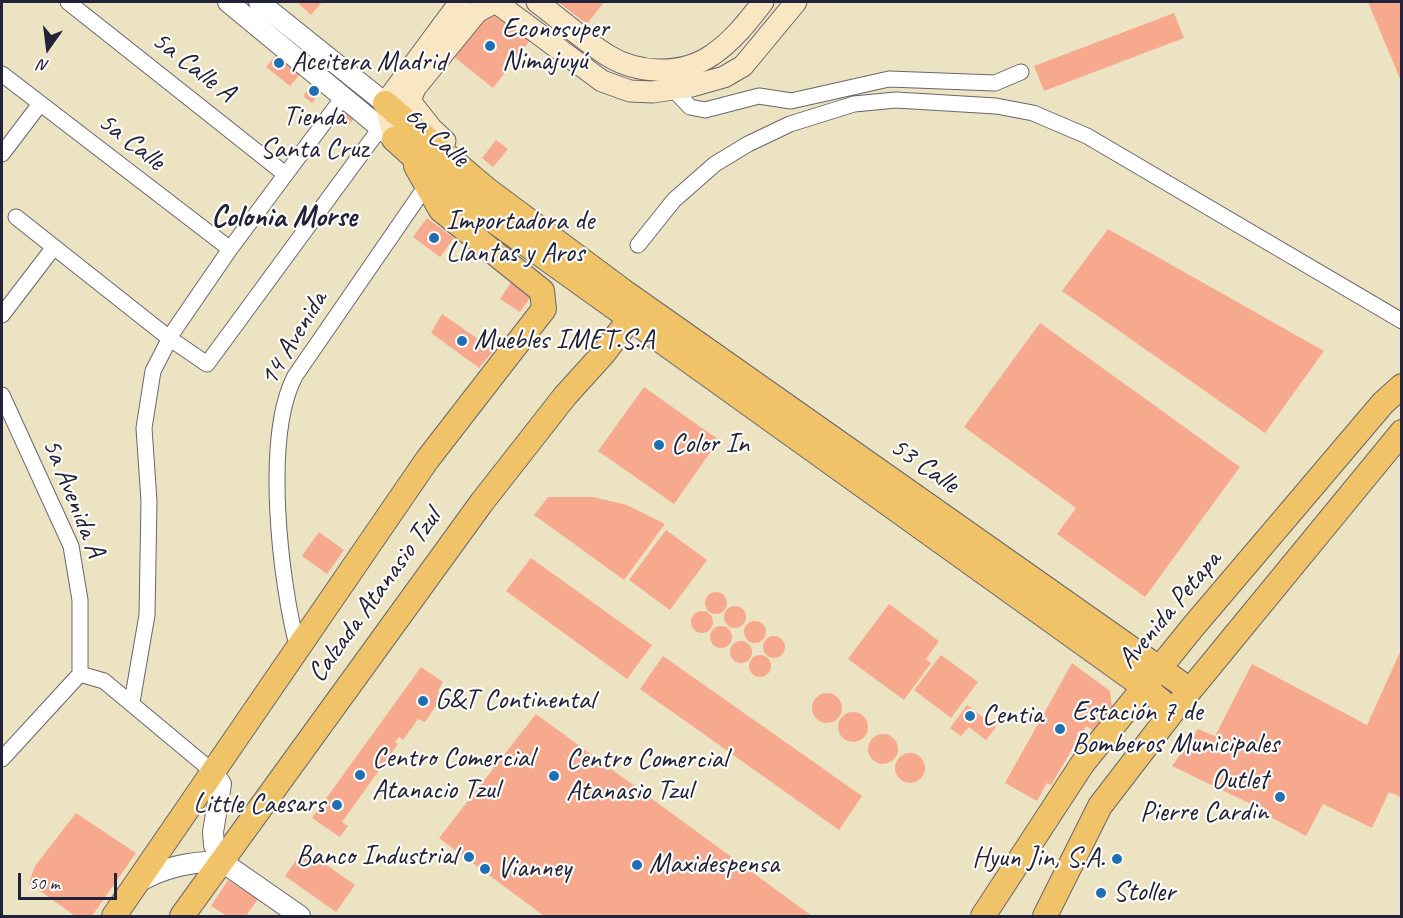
<!DOCTYPE html>
<html>
<head>
<meta charset="utf-8">
<style>
  body { margin:0 }
  #map { position:relative; width:1403px; height:918px; overflow:hidden; background:#ece3c3; font-family:Caveat,sans-serif }
  canvas { display:block }
  .frame { position:absolute; inset:0; border:3px solid #22223b; pointer-events:none }
  .north { position:absolute; left:18px; top:18px; width:60px; height:60px; -webkit-text-stroke:4px #fdfcf7; paint-order:stroke; rotate:194deg; font-size:16px; font-weight:700; line-height:24px; text-align:center; color:#22223b }
  .north::after { content:''; display:block; margin:auto; width:21px; height:27px; background:#22223b; clip-path:polygon(50% 0,100% 100%,50% 72%,0 100%) }
  .scale { position:absolute; left:18px; top:873px; width:99px; height:27px; box-sizing:border-box; border:3px solid #22223b; border-top:0; padding-left:8px; font-size:18px; line-height:21px; white-space:nowrap; color:#22223b; -webkit-text-stroke:4px #fdfcf7; paint-order:stroke }
</style>
</head>
<body>
<div id="map">
<canvas width="1403" height="918"></canvas>
<div class="frame"></div>
<div class="north">N</div>
<div class="scale">50 m</div>
</div>
<script>
const context = document.querySelector('canvas').getContext('2d');
context.lineJoin = 'round';
function paint(path, color) { context.fillStyle = color; context.fill(path, 'evenodd'); }
function strokePath(path, color, width, dash) { context.strokeStyle = color; context.lineWidth = width; context.lineCap = dash ? 'butt' : 'round'; context.setLineDash(dash || []); context.stroke(path); }
function label(font, color, halo, rows, align = 'center') {
  context.font = font + ' Caveat,sans-serif'; context.lineWidth = 4.5; context.setLineDash([]); context.textBaseline = 'middle'; context.strokeStyle = halo; context.fillStyle = color; for (const [text, x, y, turn = 0] of rows) {
    context.save(); context.translate(x, y); context.rotate((+turn || 0) * Math.PI / 180); context.textAlign = isNaN(turn) ? turn : align; if (halo) context.strokeText(text, 0, 0); context.fillText(text, 0, 0); context.restore();
  }
}
paint(new Path2D(`
  M297 2H322L311 15Z
  M558 2H604L587 24Z
  M1368 2H1401V81Z
  M493 8 531 39 493 88 449 53Z
  M1174 13 1184 38 1044 91 1034 66Z
  M280 50 304 69 290 86 266 67Z
  M316 79 325 86 312 103 303 96Z
  M343 108 358 113 349 125 337 116Z
  M496 140 508 149 493 167 482 158Z
  M427 218 454 238 440 257 413 237Z
  M1108 229 1324 351 1265 433 1062 291Z
  M514 278 534 292 520 312 500 299Z
  M442 314 494 350 479 368 431 333Z
  M1040 323 1240 467 1145 597 1057 534 1076 508 964 427Z
  M644 387 719 440 674 504 598 451Z
  M548 497H593L627 505 665 524 624 580 534 515Z
  M666 530 707 560 670 610 629 580Z
  M319 532 344 550 327 574 302 556Z
  M531 558 652 645 627 679 506 591Z
  M705 603a11 11 0 1 1 22 0a11 11 0 1 1-22 0Z
  M889 604 939 641 926 659 931 663 904 700 848 659Z
  M724 617a11 11 0 1 1 22 0a11 11 0 1 1-22 0Z
  M691 622a11 11 0 1 1 22 0a11 11 0 1 1-22 0Z
  M744 632a11 11 0 1 1 22 0a11 11 0 1 1-22 0Z
  M710 637a11 11 0 1 1 22 0a11 11 0 1 1-22 0Z
  M763 647a11 11 0 1 1 22 0a11 11 0 1 1-22 0Z
  M730 652a11 11 0 1 1 22 0a11 11 0 1 1-22 0Z
  M1401 650V797L1389 792 1372 828 1323 804 1306 836 1250 806 1251 804 1172 766 1198 729 1215 736 1252 664 1367 725Z
  M941 655 978 682 951 718 914 690Z
  M749 666a11 11 0 1 1 22 0a11 11 0 1 1-22 0Z
  M663 656 862 796 839 830 640 689Z
  M1072 663 1110 691 1112 707 1096 732 1086 726 1051 785 1047 783 1037 801 1005 783Z
  M421 667 443 682 438 691 443 695 425 722 418 719 403 740 399 737 395 742 398 744 342 822 348 826 340 837 312 818Z
  M812 708a15 15 0 1 1 30 0a15 15 0 1 1-30 0Z
  M967 705 996 727 986 740 969 727 961 736 950 728Z
  M838 727a15 15 0 1 1 30 0a15 15 0 1 1-30 0Z
  M536 714 812 916H544L439 838Z
  M868 749a15 15 0 1 1 30 0a15 15 0 1 1-30 0Z
  M895 768a15 15 0 1 1 30 0a15 15 0 1 1-30 0Z
  M76 813 136 853 92 916H75L29 883 35 866Z
  M304 849 355 885 336 912 285 876Z
  M228 880 258 899 246 916H227L211 906Z`), '#f7a98e');
const minor = new Path2D(`
  M68 2 285 174
  M2 74 230 249
  M673 89 690 107 705 110 759 96 791 101 889 79 995 83 1021 72
  M2 154 40 104
  M16 217 169 338 207 364 381 127
  M638 245 674 200 715 164 748 144 790 124 854 104 896 100 996 106 1033 113 1087 136 1402 321
  M2 315 54 247
  M2 395 71 546 80 600V674
  M298 649C280 582 263 437 295 376L426 186
  M80 674 104 681 212 771
  M132 702 147 615 149 501 144 428 153 371 173 332 230 249 344 96
  M2 759 80 674`);
const tertiary = new Path2D(`
  M228 2 394 139
  M259 2 385 103
  M212 771 221 784 213 832 214 845 221 861 300 916
  M135 884C163 867 189 862 221 861`);
const secondary = new Path2D(`
  M537 2C560 19 583 40 607 55 637 74 682 76 712 55 733 41 748 21 763 2
  M394 139 385 103 460 2
  M445 141 432 129 410 101 415 88 477 12 495 2 501 6 602 81 630 91 653 92 692 86 724 77 743 66 796 2`);
const primary = new Path2D(`
  M385 103 486 189 623 291 1190 690
  M394 139 448 188 1144 687 1173 711
  M114 916 427 460 544 309 542 291 441 210 416 166
  M182 916 482 502 565 396 603 354 629 320 635 304
  M983 916 1083 763 1192 628 1383 403 1402 386
  M1045 916 1100 806 1173 711 1402 432`);
strokePath(minor, '#69666b', 17);
strokePath(tertiary, '#69666b', 22);
strokePath(secondary, '#69666b', 23);
strokePath(primary, '#69666b', 26);
strokePath(minor, '#fff', 15);
strokePath(tertiary, '#fff', 20);
strokePath(secondary, '#f9e7c3', 21);
strokePath(primary, '#f1c369', 24);
for (const [x, y, r, color] of [
  [490,46,6,"#1f6fb2"],
  [279,63,6,"#1f6fb2"],
  [314,91,6,"#1f6fb2"],
  [434,238,6,"#1f6fb2"],
  [462,341,6,"#1f6fb2"],
  [659,445,6,"#1f6fb2"],
  [423,701,6,"#1f6fb2"],
  [970,716,6,"#1f6fb2"],
  [1060,729,6,"#1f6fb2"],
  [360,775,6,"#1f6fb2"],
  [554,776,6,"#1f6fb2"],
  [1280,797,6,"#1f6fb2"],
  [337,805,6,"#1f6fb2"],
  [469,857,6,"#1f6fb2"],
  [1117,859,6,"#1f6fb2"],
  [637,865,6,"#1f6fb2"],
  [485,869,6,"#1f6fb2"],
  [1101,893,6,"#1f6fb2"]
]) { const dot = new Path2D(); dot.arc(x, y, r, 0, 2 * Math.PI); context.fillStyle = color; context.fill(dot); strokePath(dot, '#fdfcf7', 2); }
label('28px', '#22223b', '#fdfcf7', [
  ["Econosuper",502,30],
  ["Nimajuyú",502,62],
  ["Aceitera Madrid",291,63],
  ["Tienda",314,118,"center"],
  ["Santa Cruz",314,150,"center"],
  ["Importadora de",446,222],
  ["Llantas y Aros",446,254],
  ["Muebles IMET.S.A",474,341],
  ["Color In",671,445],
  ["G&T Continental",435,701],
  ["Estación 7 de",1072,713],
  ["Bomberos Municipales",1072,745],
  ["Centia",982,716],
  ["Centro Comercial",372,759],
  ["Atanacio Tzul",372,791],
  ["Centro Comercial",566,760],
  ["Atanasio Tzul",566,792],
  ["Outlet",1268,781,"right"],
  ["Pierre Cardin",1268,813,"right"],
  ["Little Caesars",325,805,"right"],
  ["Banco Industrial",457,857,"right"],
  ["Hyun Jin, S.A.",1105,859,"right"],
  ["Maxidespensa",649,865],
  ["Vianney",497,869],
  ["Stoller",1113,893]
], 'left');
label('28px', '#22223b', '#fdfcf7', [
  ["5a Calle A",193,67,38],
  ["6a Calle",436,137,42],
  ["5a Calle",131,142,38],
  ["14 Avenida",294,339,-59],
  ["53 Calle",924,466,35],
  ["5a Avenida A",73,498,68],
  ["Calzada Atanasio Tzul",375,596,-54],
  ["Avenida Petapa",1170,610,-50]
]);
label('bold 30px', '#22223b', '#fdfcf7', [
  ["Colonia Morse",284,218]
]);
</script>
</body>
</html>
